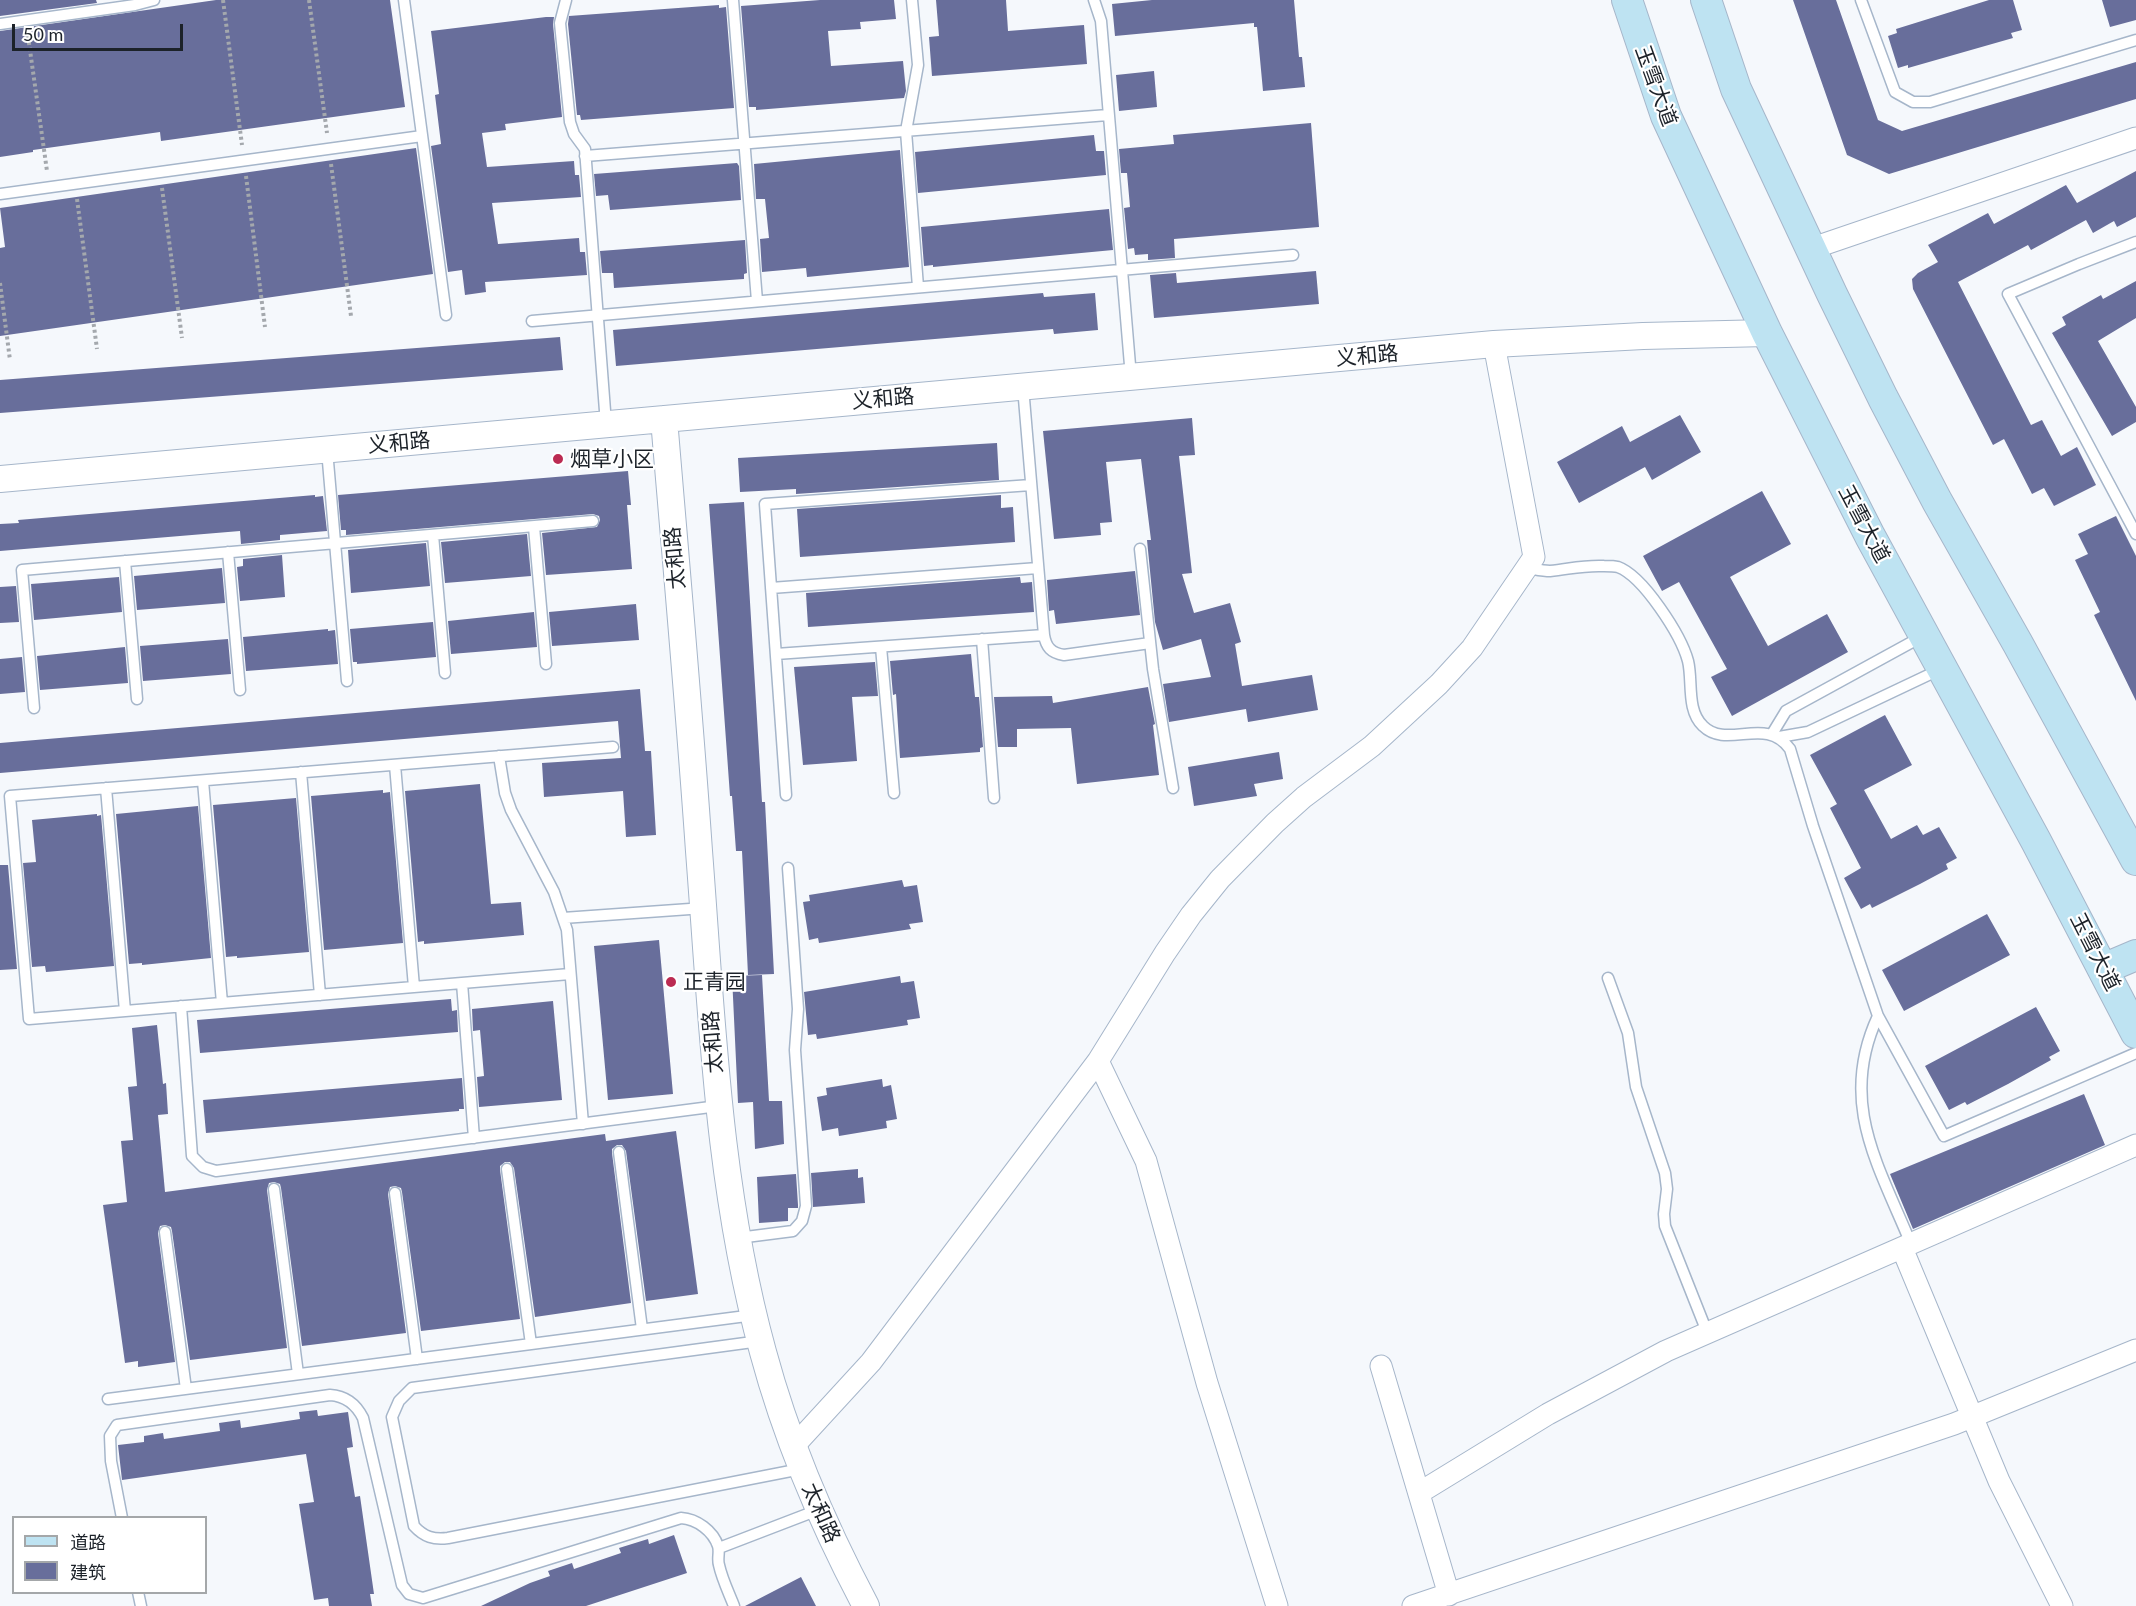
<!DOCTYPE html>
<html>
<head>
<meta charset="utf-8">
<style>
  body { margin:0 }
  #map { position:relative; width:2136px; height:1606px; overflow:hidden; background:#f5f8fc; font-family:Lato,"Noto Sans SC",sans-serif }
  canvas { display:block }
  .legend { position:absolute; left:12px; top:1516px; width:195px; height:78px; box-sizing:border-box; background:#fff; border:2px solid #a4a7a9; margin:0; padding:8px 10px; list-style:none; font-size:18px; color:#1c2229 }
  .legend li { display:flex; align-items:center; gap:12px; height:30px }
  .legend b { width:30px; border:2px solid #a4a7a9 }
  .scale { position:absolute; left:12px; top:24px; width:171px; height:27px; box-sizing:border-box; border:3px solid #1c2229; border-top:0; padding-left:8px; font-size:18px; line-height:21px; white-space:nowrap; color:#1c2229; -webkit-text-stroke:4px #fff; paint-order:stroke }
</style>
</head>
<body>
<div id="map">
<canvas width="2136" height="1606"></canvas>
<ul class="legend">
<li><b style="height:8px;background:#bee3f2"></b>道路</li>
<li><b style="height:16px;background:#686e9b"></b>建筑</li>
</ul>
<div class="scale">50 m</div>
</div>
<script>
const context = document.querySelector('canvas').getContext('2d');
context.lineJoin = 'round';
function paint(path, color) { context.fillStyle = color; context.fill(path, 'evenodd'); }
function strokePath(path, color, width, dash) { context.strokeStyle = color; context.lineWidth = width; context.lineCap = dash ? 'butt' : 'round'; context.setLineDash(dash || []); context.stroke(path); }
function label(font, color, halo, rows, align = 'center') {
  context.font = font + ' Lato,"Noto Sans SC",sans-serif'; context.lineWidth = 4.5; context.setLineDash([]); context.textBaseline = 'middle'; context.strokeStyle = halo; context.fillStyle = color; for (const [text, x, y, turn = 0] of rows) {
    context.save(); context.translate(x, y); context.rotate((+turn || 0) * Math.PI / 180); context.textAlign = isNaN(turn) ? turn : align; if (halo) context.strokeText(text, 0, 0); context.fillText(text, 0, 0); context.restore();
  }
}
paint(new Path2D(`
  M0 0H96L97 3 0 16Z
  M216 0H390L405 107 161 141 160 132 33 150V152L0 157V31Z
  M820 0H894L896 19 860 22 861 29 828 31 831 66 903 61 906 91 904 98 756 110V107H749L741 6Z
  M936 0H1006L1008 31 1084 25 1087 64 932 76 929 37 939 36Z
  M1152 0H1294L1299 57H1302L1305 87 1263 91 1257 27H1254V23L1115 36 1112 4Z
  M1793 0H1836L1878 120 1902 131 2136 62V99L1889 174 1847 155Z
  M1989 0H2013L2022 30 2011 33 2013 38 1908 68V65L1898 68 1888 36 1897 33 1896 29Z
  M2102 0H2136V20L2110 27Z
  M719 5V8L726 7 734 108 581 120 580 115H577L568 24 569 16Z
  M546 17H554L553 24 562 117 505 124 506 130 482 133 487 167 574 161 575 175H579L581 197 492 203 498 244 579 238 580 252H585L587 275 485 282 486 292 465 295 462 270 448 272 431 146 441 144 435 95 439 94 431 31Z
  M1154 71 1157 107 1119 111 1116 75Z
  M1311 123 1319 227 1174 239 1175 258 1148 260V254L1135 255 1134 248 1128 249 1124 208 1130 207 1127 173H1121L1119 149 1174 144 1173 135Z
  M1094 135 1096 151H1104L1106 175 918 193 915 152Z
  M416 148 433 274 0 336V248L5 247 0 208Z
  M900 150 909 267 807 277 806 268 762 272 760 239 769 238 765 199H756L754 164Z
  M737 163 739 166 741 200 610 210 608 195 596 196 594 174Z
  M2136 171V217L2117 227 2114 221 2093 233 2086 220 2031 250 2028 245 1958 282 2031 425 2042 420 2061 456 2077 447 2096 485 2054 506 2044 488 2032 494 2004 439 1993 445 1913 289 1912 279 1918 273 1938 262 1928 245 1988 213 1994 224 2066 185 2077 203Z
  M1109 209 1113 250 933 267V265L924 266 921 227Z
  M745 240 747 273 744 274V279L614 288 613 273H602L600 251Z
  M1316 271 1319 304 1154 318 1150 275 1176 273 1177 283Z
  M2136 281V318L2098 341 2136 407V422L2112 436 2052 333 2066 325 2062 317 2101 295 2103 299Z
  M1043 293 1044 297 1095 293 1098 330 1054 334 1053 329 616 366 613 330Z
  M560 337 563 370 0 413V380Z
  M1680 415 1701 452 1652 480 1645 467 1579 503 1557 462 1622 426 1630 442Z
  M1192 418 1195 455 1179 456 1192 573 1182 574 1194 613 1230 603 1241 642 1235 644 1242 686 1312 675 1318 710 1248 722 1246 709 1169 722 1163 684 1211 677 1201 639 1163 650 1155 622 1147 540H1151L1141 459 1106 462 1112 522 1100 523 1101 535 1054 539 1043 431Z
  M997 443 999 480 796 494V489L740 492 738 458Z
  M628 471 631 505H627L632 569 546 575 542 533 597 527 600 520 599 516 593 514 346 535V530H341L338 495Z
  M1762 491 1791 544 1730 577 1768 646 1827 614 1848 652 1732 716 1711 677 1727 669 1679 582 1662 591 1643 556Z
  M315 495V497L323 496 327 531 280 535V540L241 544 240 531 0 551V524L19 523 18 520Z
  M1001 495V508L1013 507 1015 542 800 557 797 509Z
  M744 502 762 802H765L774 974 748 975 742 851H736L732 796H730L709 504Z
  M2116 516 2136 556V701L2094 615 2100 612 2075 560 2088 554 2078 534Z
  M527 534 531 576 445 583 441 542Z
  M426 543 430 586 351 593 348 550Z
  M282 555 285 597 240 601 237 567 243 566V559Z
  M222 568 225 603 137 610 134 576Z
  M1135 571 1140 615 1056 624 1054 610 1049 611 1047 580Z
  M119 577 122 612 34 620 31 584Z
  M1020 577 1021 583 1032 582 1034 612 808 627 806 593Z
  M16 586 19 622 0 623V587Z
  M636 604 639 640 552 646 549 612Z
  M534 612 537 647 451 654 448 621Z
  M433 622 436 657 357 664V662H353L350 629Z
  M328 629V631L335 630 338 664 246 671 243 637Z
  M228 639 231 674 143 681 140 646Z
  M125 647 128 683 40 690 37 656Z
  M971 654 975 697H979L983 747 980 748V752L900 758 896 694 893 695 890 661Z
  M22 657 25 692 0 694V659Z
  M875 662 878 696 852 697 857 761 803 765 794 667Z
  M1148 687 1155 724 1153 725 1159 775 1077 784 1071 728 1017 729V747H998L994 697 1052 696 1053 703Z
  M640 689 645 751H651L656 835 626 837 623 791 544 797 542 763 621 758 618 721 0 773V743Z
  M1885 715 1912 765 1864 790 1891 839 1917 825 1923 835 1939 827 1957 858 1946 864 1948 869 1920 884 1872 908 1870 904 1861 909 1844 878 1861 868 1830 808 1837 804 1810 755Z
  M1279 752 1283 779 1254 784 1257 796 1194 806 1188 767Z
  M480 784 491 904 521 902 524 935 424 944V941L418 942 405 791Z
  M383 790V793L390 792 403 943 324 950 311 796Z
  M296 798 309 952 237 958V956L226 957 213 805Z
  M198 806 211 958 142 965V963L129 964 116 814Z
  M97 814V816L101 815 114 966 46 972 45 966 32 967 23 863 36 862 32 820Z
  M0 865H8L17 969 0 970Z
  M902 880 904 887 917 885 923 922 909 924 911 929 819 943 818 938 809 940 803 902 810 901 809 895Z
  M1987 914 2010 955 1904 1011 1882 970Z
  M659 940 673 1094 608 1100 594 946Z
  M762 975 769 1101H782L784 1144 755 1149 753 1102 738 1103 732 976Z
  M900 976 901 983 914 981 920 1018 907 1020 908 1025 817 1039 816 1034 808 1035 804 992Z
  M451 999 452 1011 457 1010 458 1032 200 1053 197 1020Z
  M553 1001 562 1100 479 1107 477 1077 484 1076 480 1030 473 1031 472 1009Z
  M2036 1007 2060 1051 2049 1057 2051 1060 2008 1084 1967 1105 1965 1102 1949 1110 1925 1066Z
  M157 1025 163 1084 166 1083 168 1114 158 1115 165 1192 605 1134 606 1141 676 1131 698 1294 646 1301 626 1151 622 1145H617L612 1149V1153L631 1303 535 1317 514 1168 510 1162H505L500 1166V1170L520 1319 421 1331 402 1192 401 1188 395 1186 390 1187 388 1194 406 1333 302 1346 281 1188 280 1184 274 1182 269 1183 267 1190 287 1348 190 1360 172 1231 171 1227 165 1225 160 1226 158 1233 175 1362 138 1367V1361L125 1363 103 1205 127 1202 121 1141 133 1140 128 1087 137 1086 132 1028Z
  M462 1078 464 1109H459V1111L206 1133 203 1100Z
  M882 1079 883 1087 891 1085 897 1119 886 1121 887 1128 839 1136 838 1128 822 1131 817 1097 827 1095 826 1088Z
  M2084 1094 2105 1145 1913 1229 1890 1174Z
  M858 1169V1178L863 1177 865 1203 813 1207 811 1173Z
  M796 1174 798 1205V1208H788V1221L759 1223 757 1177Z
  M317 1410 318 1416 348 1412 353 1447 347 1448 355 1497 360 1496 374 1594H370L372 1606H329L328 1598 314 1600 299 1504 314 1502 306 1454 122 1480 118 1445 144 1442V1436L163 1433 164 1439 220 1431 219 1423 240 1420 241 1428 300 1419 299 1412Z
  M674 1535 687 1573 586 1606H481L530 1583 550 1576 548 1571 572 1563 574 1569 621 1553 619 1548 648 1539 649 1544Z
  M801 1577 816 1606H745Z`), '#686e9b');
const service = new Path2D(`
  M404 0 446 315
  M566 0 560 23 570 122 574 134 585 149 606 424
  M733 0 757 301
  M912 0 918 65 906 131 918 287
  M1094 0 1101 21 1131 377
  M1861 0 1895 92 1913 102H1930L2136 40
  M0 24 135 5 154 0
  M585 156 1108 115
  M0 194 422 136
  M2136 242 2079 264 2008 294 2136 534
  M532 321 1293 255
  M327 450 347 681
  M534 527 546 664
  M433 535 445 673
  M1140 549 1153 669 1173 788
  M228 552 240 690
  M125 561 137 699
  M1527 568C1534 569 1543 571 1550 571 1570 569 1582 565 1604 566 1608 566 1614 566 1618 567 1643 576 1681 635 1688 661 1693 681 1686 710 1703 726 1727 750 1766 715 1790 749L1813 826 1878 1016 1944 1136 2136 1053
  M771 588 1038 568
  M1044 635C1046 647 1051 653 1064 655L1150 643
  M982 639 994 798
  M881 647 894 793
  M776 654 1044 635 1023 387
  M34 708 22 570 593 521
  M1772 734 1786 711 1923 636
  M1779 737 1808 732 1941 669
  M499 756 505 793 511 810 554 892 567 930 583 1124
  M395 765 414 987
  M301 772 320 995
  M203 781 222 1003
  M106 788 125 1011
  M786 795 765 504 1031 485
  M563 918 704 908
  M570 974 29 1019 10 796 613 747
  M1608 978 1628 1033 1636 1087 1665 1173 1667 1189 1664 1214 1665 1226 1707 1332
  M462 983 474 1138
  M181 1006 192 1156 203 1167 216 1171 718 1106
  M1878 1016C1838 1102 1878 1164 1911 1244
  M619 1152 642 1329
  M507 1169 531 1344
  M274 1189 298 1374
  M395 1193 417 1359
  M165 1232 186 1389
  M738 1238 793 1231 802 1221 806 1206 795 1050 798 1009 788 868
  M760 1341 412 1388 399 1401 392 1417 414 1526C424 1537 434 1540 448 1538L801 1469
  M108 1399 754 1315
  M122 1518 111 1461 110 1436 117 1425 330 1395C346 1396 356 1404 363 1418L402 1585 409 1594 423 1598 681 1518C697 1519 713 1531 718 1546 720 1552 717 1559 719 1565 722 1579 729 1593 734 1606
  M719 1548 818 1510
  M138 1592 141 1606`);
const minor = new Path2D(`
  M1810 249 2136 138
  M1098 1061 1146 1161 1207 1383 1277 1606
  M1902 1248 1999 1481 2062 1606
  M1381 1366 1449 1595
  M793 1447 871 1362 1098 1061 1165 953 1191 915 1220 879 1275 823 1304 797 1372 746 1439 684 1472 648 1534 557 1494 344
  M1419 1493 1548 1414 1666 1351 2136 1145
  M1413 1606 1954 1424 2136 1350`);
const tertiary = new Path2D(`
  M664 419C676 563 689 707 699 851 712 1019 718 1189 763 1352 787 1441 823 1525 866 1606
  M0 479 1494 344 1643 336 1767 333`);
const secondary = new Path2D(`
  M1627 0 1666 116 1767 333 1870 536 2036 841 2136 1033
  M1706 0 1736 89 1832 294 1883 398 1937 501 2018 644 2136 860
  M2103 969 2136 955`);
strokePath(service, '#a6b6ca', 13);
strokePath(minor, '#a6b6ca', 23);
strokePath(tertiary, '#a6b6ca', 28);
strokePath(secondary, '#a6b6ca', 32);
strokePath(new Path2D(`
  M223 0 242 145
  M309 0 327 133
  M28 36 47 171
  M331 164 351 316
  M246 176 265 327
  M162 188 182 338
  M77 199 97 349
  M0 283 10 360`), '#a4a8ad', 4, [3, 3]);
strokePath(service, '#fff', 10);
strokePath(minor, '#fff', 21);
strokePath(tertiary, '#fff', 26);
strokePath(secondary, '#bee3f2', 30);
for (const [x, y, r, color] of [
  [558,459,6,"#bb2b52"],
  [671,982,6,"#bb2b52"]
]) { const dot = new Path2D(); dot.arc(x, y, r, 0, 2 * Math.PI); context.fillStyle = color; context.fill(dot); strokePath(dot, '#fff', 2); }
label('21px', '#1c2229', '#fff', [
  ["玉雪大道",1656,86,70],
  ["义和路",1367,356,-5],
  ["义和路",883,399,-5],
  ["义和路",399,443,-5],
  ["玉雪大道",1864,524,62],
  ["太和路",675,558,-95],
  ["玉雪大道",2095,952,63],
  ["太和路",713,1042,-94],
  ["太和路",821,1513,66]
]);
label('21px', '#1c2229', '#fff', [
  ["烟草小区",570,459],
  ["正青园",683,982]
], 'left');
</script>
</body>
</html>
